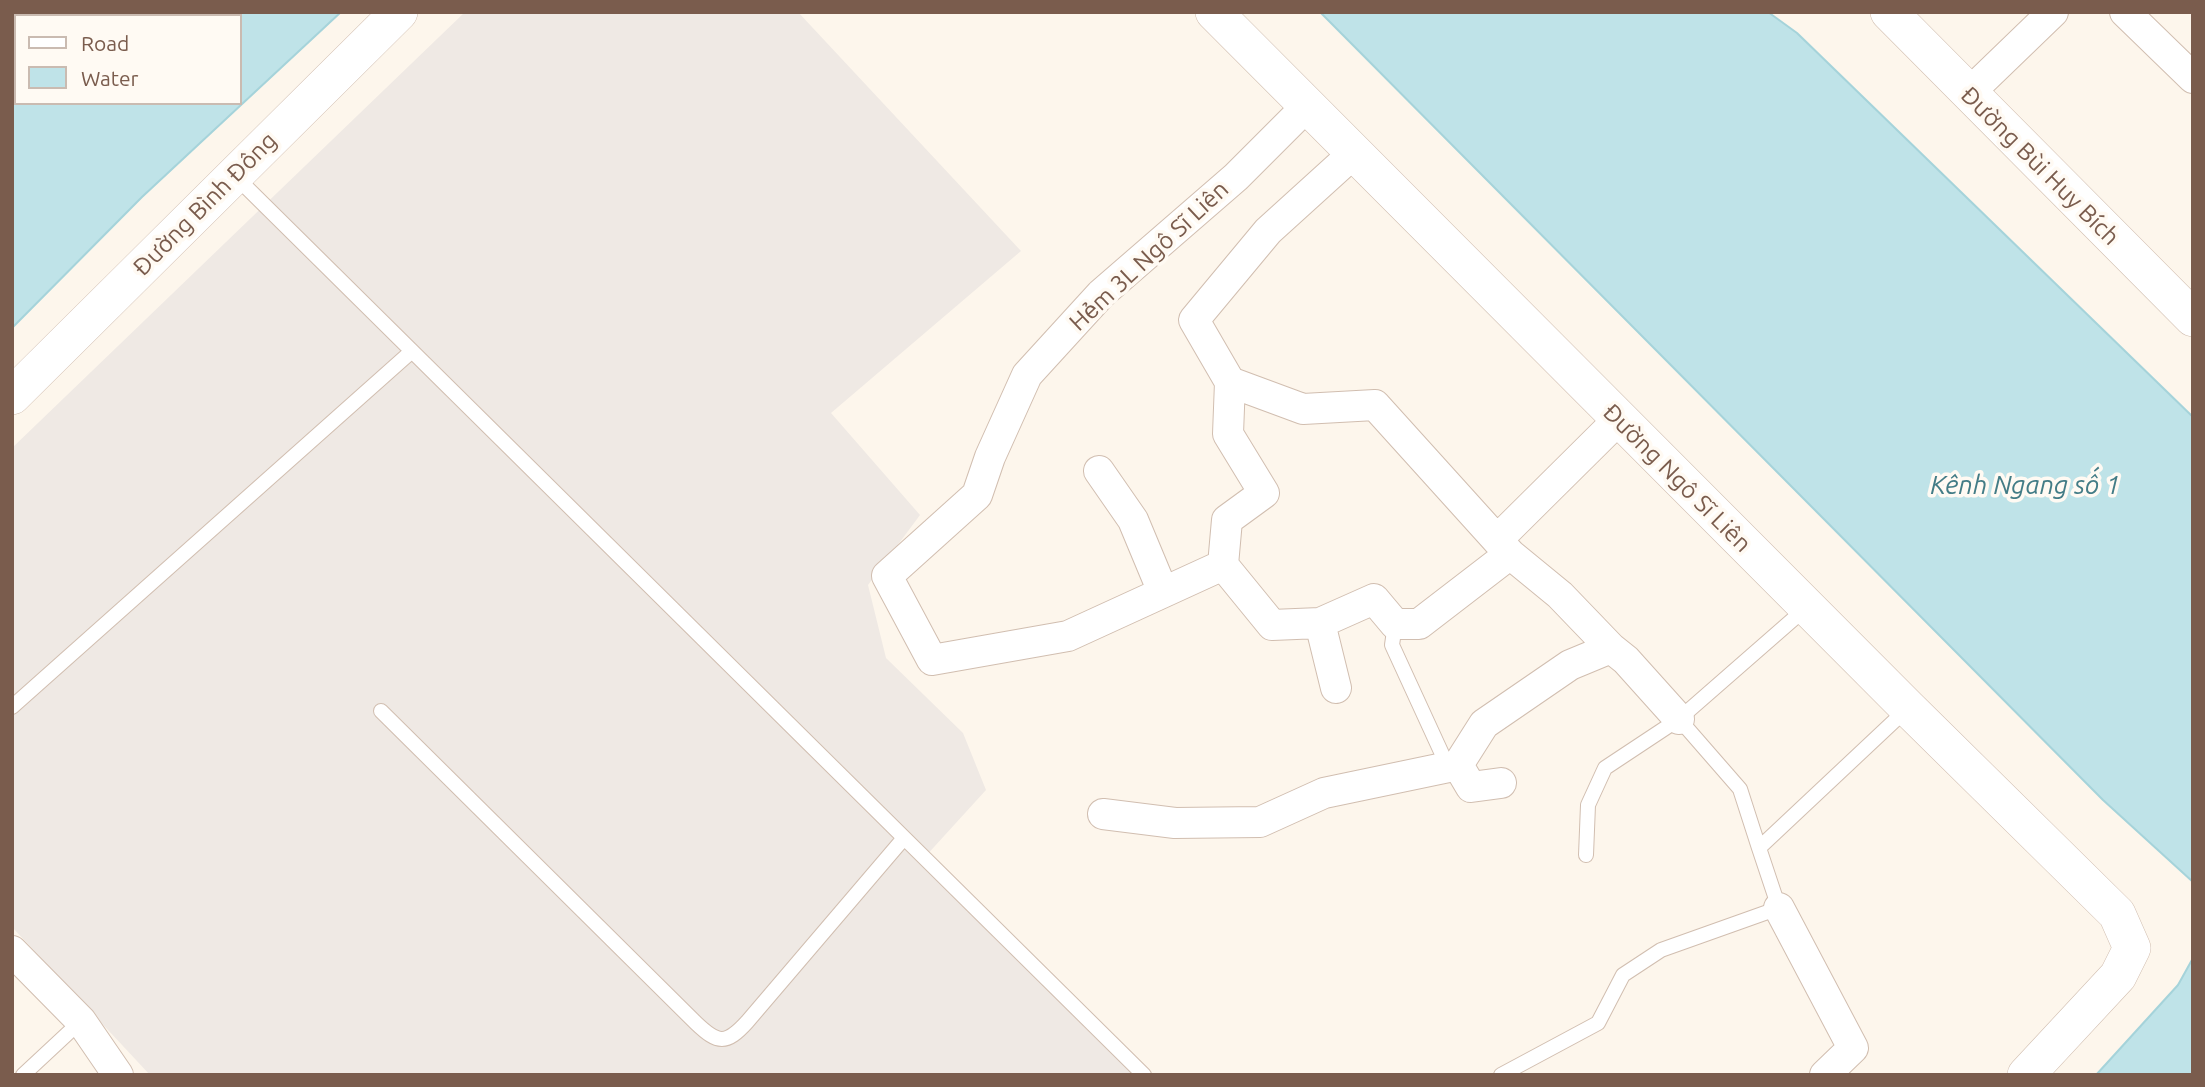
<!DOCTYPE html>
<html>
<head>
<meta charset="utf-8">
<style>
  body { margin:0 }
  #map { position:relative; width:2205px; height:1087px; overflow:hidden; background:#fdf6ec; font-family:Ubuntu,sans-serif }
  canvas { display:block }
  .frame { position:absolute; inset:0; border:14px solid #7a5c4d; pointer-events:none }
  .legend { position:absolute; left:14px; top:14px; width:228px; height:91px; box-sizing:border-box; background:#fffaf3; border:2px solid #cabbb1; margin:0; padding:9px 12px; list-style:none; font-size:21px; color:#7a5c4d }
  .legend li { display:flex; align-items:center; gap:14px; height:35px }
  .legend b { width:35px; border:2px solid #cabbb1 }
</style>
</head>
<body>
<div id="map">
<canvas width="2205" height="1087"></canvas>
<div class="frame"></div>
<ul class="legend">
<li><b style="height:9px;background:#fff"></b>Road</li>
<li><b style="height:19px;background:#bfe3e8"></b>Water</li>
</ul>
</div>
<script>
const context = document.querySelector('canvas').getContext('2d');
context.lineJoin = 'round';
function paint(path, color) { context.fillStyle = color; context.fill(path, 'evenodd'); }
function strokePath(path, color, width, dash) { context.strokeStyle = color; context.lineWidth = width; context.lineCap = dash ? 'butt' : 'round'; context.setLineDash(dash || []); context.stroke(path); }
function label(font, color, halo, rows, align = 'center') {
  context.font = font + ' Ubuntu,sans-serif'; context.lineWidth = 7; context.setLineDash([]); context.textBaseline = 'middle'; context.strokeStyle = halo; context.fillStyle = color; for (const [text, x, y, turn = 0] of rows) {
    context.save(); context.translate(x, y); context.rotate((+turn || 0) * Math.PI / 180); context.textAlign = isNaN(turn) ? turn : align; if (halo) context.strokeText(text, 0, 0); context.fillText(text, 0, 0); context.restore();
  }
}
paint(new Path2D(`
  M465 12H798L1021 251 831 413 920 515 868 585 886 658 963 733 986 790 924 858 1143 1075H150L12 927V448Z`), '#efe9e4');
const water = new Path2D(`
  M18 12H341L142 197 12 328V18ZM16 16H240V103H16Z
  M1320 12H1768L1797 33 2193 417V882L2103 800Z
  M2193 958V1075H2096L2178 985Z`);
paint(water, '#bfe3e8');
strokePath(water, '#a5d3da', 2);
const service = new Path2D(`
  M235 176 1144 1075
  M1395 624 1392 645 1448 767
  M12 707 412 351
  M381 711 696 1023C718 1044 726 1045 747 1022L904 838
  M1679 719 1740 789 1759 848
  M1586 855 1588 805 1605 768 1679 719 1806 608
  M23 1075 81 1021
  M1501 1075 1598 1023 1623 975 1661 950 1779 908 1759 848 1907 709`);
const minor = new Path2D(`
  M2125 12 2193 78
  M1968 94 2053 12
  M1307 106 1236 177 1101 294 1027 375 990 457 977 495 887 576 932 660 1068 636 1223 565 1227 520 1264 493 1228 434 1230 382 1194 320 1268 231 1354 153
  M1230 382 1303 409 1375 405 1497 540
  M1099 471 1133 520 1163 592
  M1223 565 1272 625 1320 623 1374 599 1395 624H1419L1510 554 1497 540 1619 419
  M1320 623 1336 688
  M1611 648 1626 660 1679 719
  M1458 765 1471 787 1501 783
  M1103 814 1175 823 1260 822 1324 793 1458 765 1484 724 1570 665 1611 648 1560 595 1510 554
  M1779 908 1853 1048 1825 1075
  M12 951 81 1021 118 1075`);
const tertiary = new Path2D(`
  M1214 12 1908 708 2117 914 2132 948 2118 976 2026 1075
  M1889 12 2193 318
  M12 396 399 12`);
strokePath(service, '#d1beb0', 16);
strokePath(minor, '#d1beb0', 32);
strokePath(tertiary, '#d1beb0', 38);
strokePath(service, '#fff', 14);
strokePath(minor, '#fff', 30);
strokePath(tertiary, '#fff', 37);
label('24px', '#7a5c4d', '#fffaf3', [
  ["Đường Bùi Huy Bích",2040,166,45],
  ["Đường Bình Đông",205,204,-45],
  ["Hẻm 3L Ngô Sĩ Liên",1149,256,-43],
  ["Đường Ngô Sĩ Liên",1677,478,45]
]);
label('italic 26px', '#437c86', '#fffaf3', [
  ["Kênh Ngang số 1",2025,485]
]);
</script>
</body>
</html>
